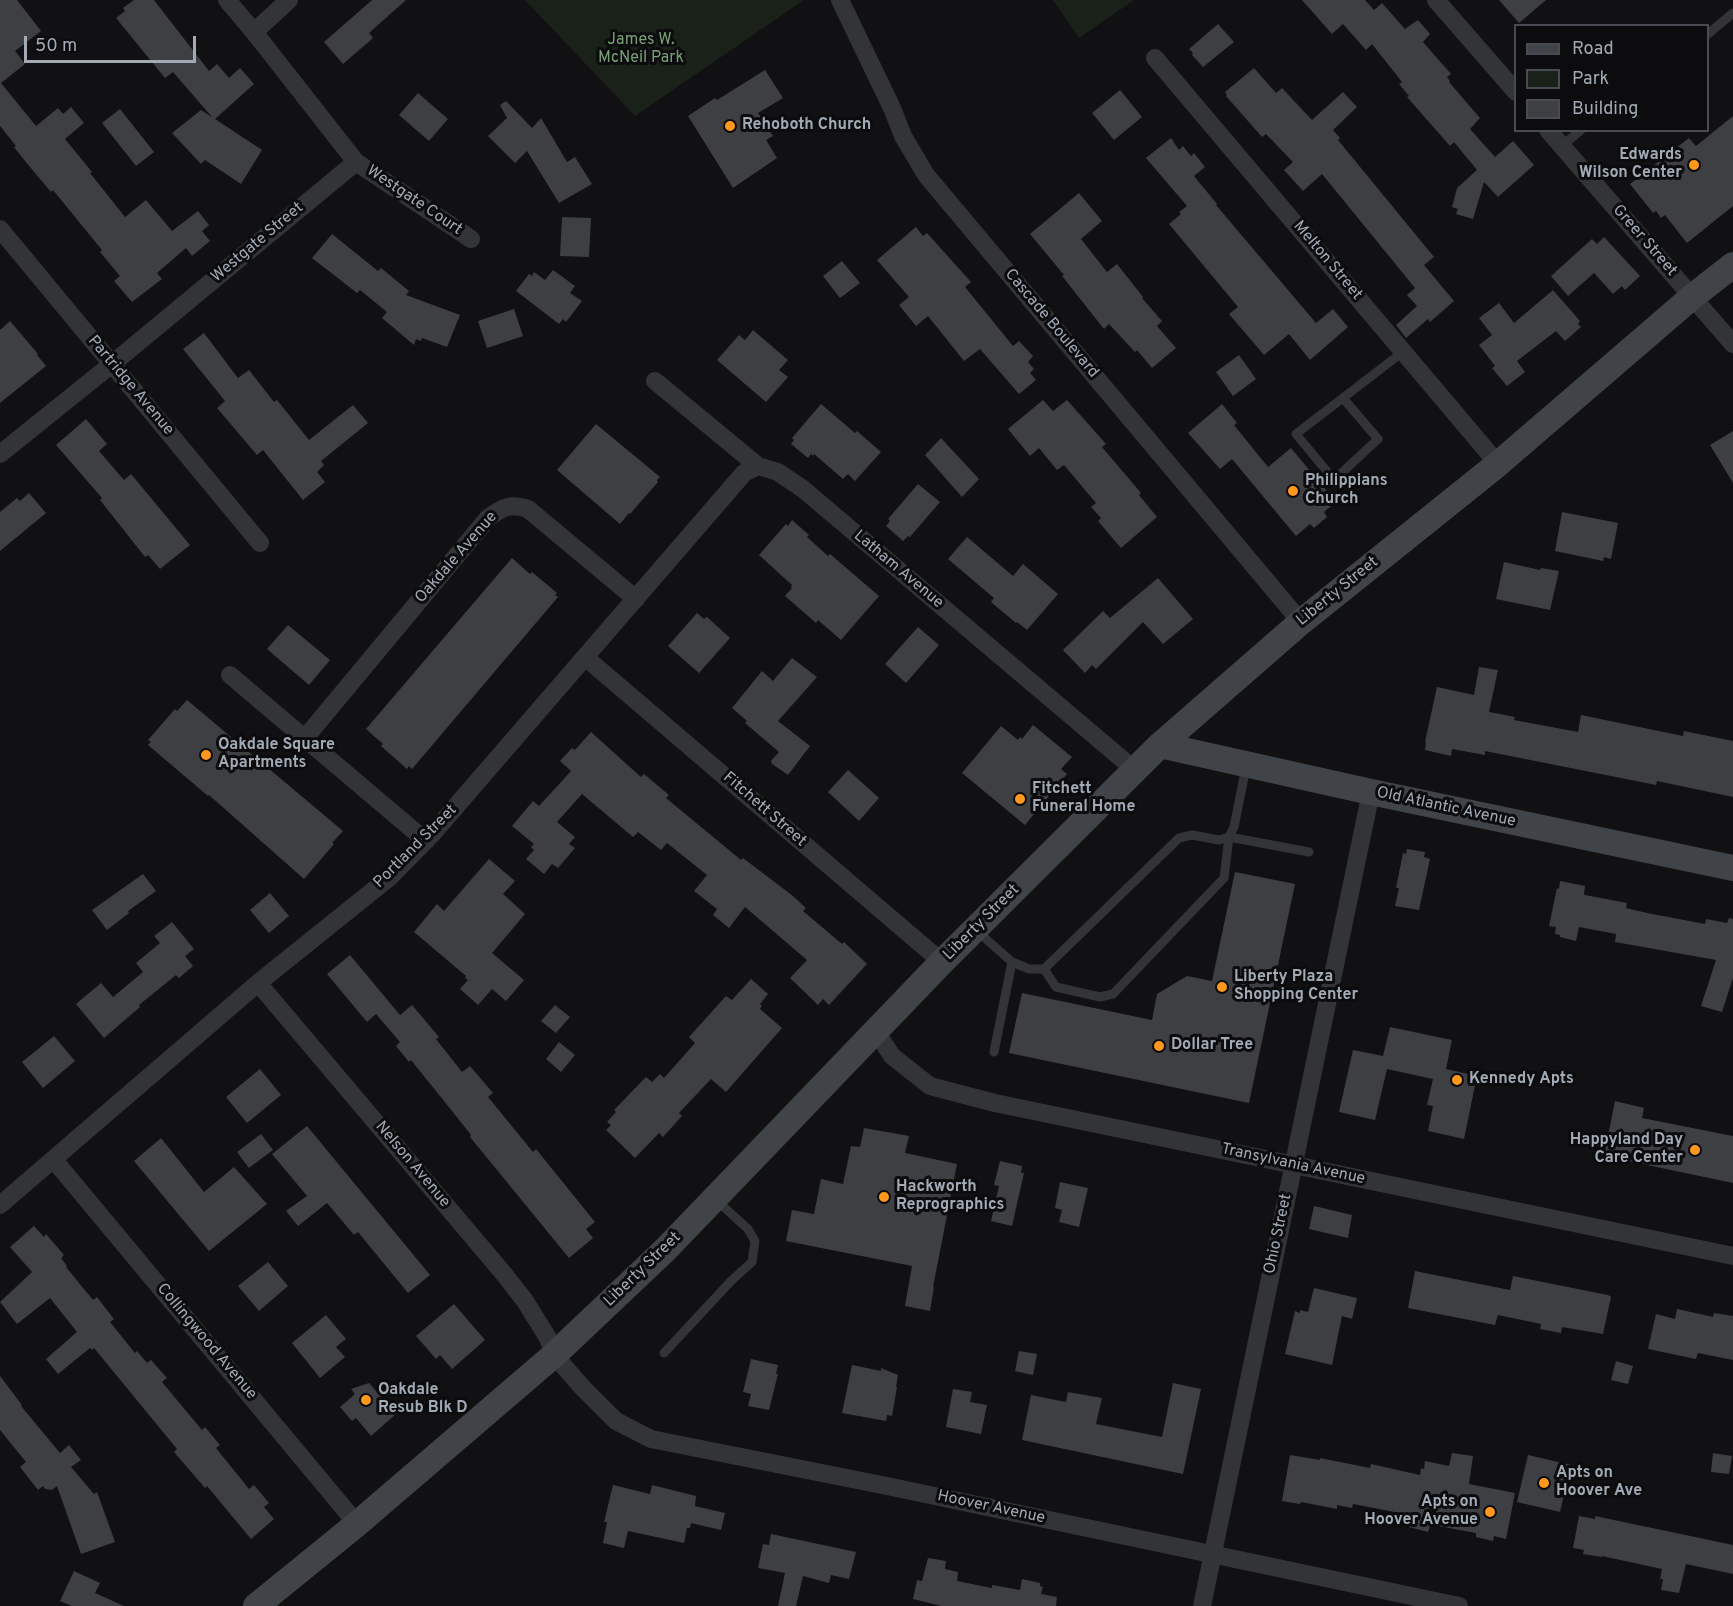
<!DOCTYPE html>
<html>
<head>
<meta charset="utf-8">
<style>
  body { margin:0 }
  #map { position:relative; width:1733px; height:1606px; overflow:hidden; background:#111113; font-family:Overpass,sans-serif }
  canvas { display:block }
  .legend { position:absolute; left:1514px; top:24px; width:195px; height:108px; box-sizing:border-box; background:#0c0c0e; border:2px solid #484b51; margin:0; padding:8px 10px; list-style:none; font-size:18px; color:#a1aab5 }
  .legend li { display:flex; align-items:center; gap:12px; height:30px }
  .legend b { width:30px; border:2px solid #484b51 }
  .scale { position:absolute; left:24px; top:36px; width:172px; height:27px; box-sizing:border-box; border:3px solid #a1aab5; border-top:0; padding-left:8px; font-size:18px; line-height:21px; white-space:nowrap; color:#a1aab5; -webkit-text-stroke:4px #0c0c0e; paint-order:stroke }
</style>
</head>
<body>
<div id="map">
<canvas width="1733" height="1606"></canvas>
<ul class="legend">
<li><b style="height:8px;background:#404348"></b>Road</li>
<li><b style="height:16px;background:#192119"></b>Park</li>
<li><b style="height:16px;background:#3d3f43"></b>Building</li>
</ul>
<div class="scale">50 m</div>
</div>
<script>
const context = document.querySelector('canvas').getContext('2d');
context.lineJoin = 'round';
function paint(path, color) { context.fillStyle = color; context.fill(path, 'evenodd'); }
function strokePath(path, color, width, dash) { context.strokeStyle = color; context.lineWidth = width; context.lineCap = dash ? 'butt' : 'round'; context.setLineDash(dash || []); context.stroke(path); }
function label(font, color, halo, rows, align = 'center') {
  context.font = font + ' Overpass,sans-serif'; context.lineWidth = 6; context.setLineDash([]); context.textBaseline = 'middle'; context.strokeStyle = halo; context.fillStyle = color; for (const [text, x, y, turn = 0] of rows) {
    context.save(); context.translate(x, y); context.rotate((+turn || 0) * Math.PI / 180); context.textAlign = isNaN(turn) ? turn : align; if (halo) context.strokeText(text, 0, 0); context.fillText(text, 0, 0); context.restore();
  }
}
paint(new Path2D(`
  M525 0H804L635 116Z
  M1053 0H1134L1079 38Z`), '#192119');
paint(new Path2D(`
  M0 0H17L41 31 15 51 25 64 1 83 36 126 58 108 63 114 71 107 84 123 65 139 92 172 90 173 125 217 146 200 172 231 198 211 209 225 202 231 210 241 192 256 186 248 157 273 162 279 132 302 114 281 120 276 100 252 102 250 53 190 51 192 25 161 14 147 16 146 0 126Z
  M134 0H154L209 71 217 64 229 78 240 68 254 84 215 119 262 150 241 184 205 160 201 164 172 133 201 110 212 117 173 72 165 78 116 18 125 11 123 8Z
  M372 0H406L369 33 373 38 343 64 324 42Z
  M1302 0H1365L1374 10 1382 3 1405 29 1418 20 1430 34 1423 42 1451 74 1447 77 1450 81 1449 82 1480 118 1470 129 1495 157 1513 141 1534 165 1498 197 1484 182 1473 219 1456 214 1458 209 1452 207 1457 188 1477 170 1454 142 1450 146 1407 97 1409 96 1399 84 1402 82 1372 44 1366 50 1343 24 1332 34Z
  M1499 0H1546L1519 23Z
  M1218 24 1234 42 1203 67 1192 55 1193 53 1189 49Z
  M1254 68 1276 93 1282 88 1312 120 1343 92 1357 107 1333 130 1340 138 1338 140 1434 257 1424 265 1454 301 1430 322 1428 319 1406 338 1396 325 1417 306 1407 295 1415 288 1322 174 1303 191 1284 170 1293 162 1266 134 1262 137 1226 96 1227 95 1225 92Z
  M765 70 783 98 758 113 773 136 766 140 777 158 733 188 688 116 715 98 717 100Z
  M1120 90 1142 117 1114 140 1092 113Z
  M418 93 448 119 429 141 399 115Z
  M506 101 532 128 541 118 567 162 575 157 592 184 559 203 527 151 515 163 488 136 507 118 500 105Z
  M120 109 154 152 136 166 102 123Z
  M1733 116V206L1687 243 1665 215 1661 218 1656 211 1653 213 1630 184 1689 138 1696 146Z
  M1171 138 1179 150 1183 146 1191 156 1194 153 1205 167 1194 176 1217 204 1216 205 1316 323 1333 309 1348 327 1310 360 1289 334 1264 355 1229 314 1238 307 1169 224 1181 214 1179 212 1187 206 1146 158Z
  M1079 193 1102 221 1081 239 1107 272 1117 264 1143 297 1142 298 1162 321 1157 326 1176 348 1152 368 1137 350 1135 352 1109 324 1104 329 1062 276 1064 275 1030 234Z
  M562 217 591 218 589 257 560 256Z
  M916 227 923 236 927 233 971 282 965 287 1013 346 1019 341 1033 356 1028 362 1034 369 1030 373 1036 380 1019 394 980 349 964 361 928 316 916 326 899 305 909 297 877 260Z
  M332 234 378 271 381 268 409 291 406 295 460 315 447 347 422 338 421 341 416 339 414 345 382 318 387 312 360 290 357 293 312 258Z
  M1604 237 1640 276 1625 290 1622 286 1613 294 1594 273 1568 296 1551 276 1592 239 1597 244Z
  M842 261 860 283 840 298 823 276Z
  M553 270 575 286 570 293 582 301 566 322 563 319 559 324 516 291 529 274 532 276 534 272 545 280Z
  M1553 290 1580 321 1578 324 1581 327 1565 341 1556 331 1517 361 1525 372 1507 386 1492 368 1495 366 1479 345 1492 335 1479 318 1499 303 1514 323Z
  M514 309 523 336 487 348 478 321Z
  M10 321 38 354 37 355 46 366 0 403V330Z
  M753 330 788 360 779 370 788 377 766 402 717 360 739 335 745 340Z
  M204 333 238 378 249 370 274 402 277 400 309 440 353 405 368 423 321 461 324 465 317 472 325 482 303 500 263 450 257 455 217 408 225 401 183 349Z
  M1239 355 1256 379 1233 396 1216 372Z
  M1043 400 1053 411 1067 400 1106 444 1102 447 1141 493 1139 495 1157 517 1121 548 1098 521 1101 518 1091 507 1096 503 1064 465 1057 470 1039 448 1030 456 1008 429Z
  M821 404 855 433 857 431 881 452 855 481 848 474 843 479 814 454 813 456 811 454 808 458 791 444 794 440 792 438Z
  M1222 404 1237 423 1234 425 1268 467 1291 448 1336 502 1324 512 1327 517 1314 528 1310 524 1296 536 1232 459 1220 469 1188 433Z
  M86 419 107 444 99 451 124 480 131 474 190 545 160 569 148 555 145 557 100 500 102 498 56 445Z
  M596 424 660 477 657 480 658 482 630 514 629 513 620 524 557 470Z
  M1733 431V483L1710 445Z
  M941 438 979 479 962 497 925 455Z
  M918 484 940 502 910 537 908 536 903 541 886 526 890 521 888 519Z
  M29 493 46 513 0 551V512L17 498 20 501Z
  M1562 512 1618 523 1611 559 1604 557 1603 561 1555 551Z
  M792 520 809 535 807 537 828 556 830 554 879 596 841 640 818 620 816 623 785 596 792 588 791 587 792 585 759 555 786 524 788 526Z
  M967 537 1013 576 1023 564 1058 594 1027 630 1017 622 1016 623 991 602 994 598 948 559Z
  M512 558 530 574 532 572 557 593 555 595 558 597 412 769 409 766 407 769 381 746 383 744 366 729Z
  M1504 562 1540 570 1541 568 1559 571 1550 610 1496 599Z
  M1158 578 1193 619 1163 644 1143 622 1096 669 1092 665 1085 673 1063 650 1103 611 1110 618Z
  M697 613 704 619 707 617 730 638 699 673 668 646Z
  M288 625 330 660 309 685 267 649Z
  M918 627 939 645 906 683 885 664Z
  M792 658 817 677 778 721 810 746 788 775 772 764 771 761 779 752 745 723 747 721 732 708 762 671 773 681Z
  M1479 667 1498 670 1489 712 1515 717 1514 720 1578 732 1581 715 1683 736 1684 731 1733 741V797L1657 781 1656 785 1485 751V755L1452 749 1451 756 1425 750 1426 742H1425L1437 687 1474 695Z
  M187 700 343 831 332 843 334 844 304 879 209 795 208 796 148 745 151 742 148 740 175 709 177 711Z
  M1033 725 1072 757 1061 769 1067 774 1025 825 962 773 1001 726 1018 740 1020 737 1022 739Z
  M591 732 641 777 644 774 669 795 666 798 741 860 743 858 793 896 806 908 803 911 842 944 844 942 867 964 829 1005 823 999 818 1005 790 978 807 960 745 907 729 928 713 915 717 909 694 891 707 875 667 843 661 850 638 832 633 837 582 794 557 822 575 837 569 844 575 848 558 868 552 864 544 874 526 859 534 850 531 847 534 844 512 826 533 801 539 806 571 771 560 761 572 748 575 750Z
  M848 770 879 798 859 821 828 792Z
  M1407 849 1425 852 1424 857 1430 859 1419 910 1395 906 1399 888H1396L1403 853 1406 854Z
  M489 859 515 881 503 894 525 914 492 953 524 980 506 1001 492 989 478 1005 460 989 468 980 465 978 466 976 414 932 437 904 444 911Z
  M1235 872 1295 884 1249 1103 1009 1053 1022 993 1152 1020 1157 994 1187 976 1212 981Z
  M143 874 156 891 128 911 129 913 107 930 92 910Z
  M1560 881 1585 886 1584 894 1585 895 1627 903 1626 908 1647 913 1705 924 1706 919 1727 923 1729 918 1733 919V978L1722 1012 1701 1006 1716 960 1615 942 1616 934 1579 927 1576 941 1560 937V935L1555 934 1556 927 1549 926 1557 888 1559 889Z
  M270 893 289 916 269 933 250 910Z
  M172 922 194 949 185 956 193 966 179 978 176 975 139 1005 140 1007 104 1038 76 1004 101 983 113 997 143 972 136 963 160 943 154 936Z
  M350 955 400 1015 412 1005 439 1037 436 1039 462 1072 470 1066 493 1093 488 1097 533 1152 536 1149 595 1222 586 1229 593 1238 569 1258 470 1137 471 1135 448 1106 411 1060 409 1062 396 1046 400 1042 376 1014 367 1022 327 974Z
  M751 979 768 994 760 1004 762 1006 760 1009 782 1028 726 1092 711 1079 679 1113 682 1116 663 1137 659 1133 635 1158 606 1130 611 1125 607 1122 616 1112 614 1110 646 1077 652 1082 660 1074 664 1078 695 1043 689 1037 726 996 732 1000Z
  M555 1005 570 1017 556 1033 541 1021Z
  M1390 1027 1452 1040 1446 1069 1477 1076 1464 1139 1428 1131 1433 1106 1427 1105 1433 1079 1387 1069 1375 1120 1339 1112 1353 1050 1383 1056Z
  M54 1036 75 1061 43 1088 22 1062Z
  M559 1042 575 1055 561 1072 546 1059Z
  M260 1069 281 1095 247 1123 226 1097Z
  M1615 1101 1644 1108 1642 1118 1733 1136V1183L1604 1156Z
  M307 1126 430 1275 408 1293 358 1232 354 1235 327 1203 298 1226 286 1211 307 1196 272 1154Z
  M864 1128 909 1136 905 1153 957 1164 933 1287H934L930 1311 905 1306 912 1266 786 1241 792 1210 814 1214 821 1179 843 1184 851 1146 860 1147Z
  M261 1134 273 1150 249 1168 237 1152Z
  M161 1138 204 1192 234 1167 267 1204 209 1251 134 1161Z
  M1000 1161 1022 1166 1021 1173H1024L1012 1226 991 1221 999 1186 994 1185Z
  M1060 1182 1088 1188 1079 1227 1059 1222 1062 1210 1055 1208Z
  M1314 1206 1352 1215 1348 1238 1309 1229Z
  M34 1226 44 1237 46 1234 64 1255 61 1258 67 1266 66 1267 93 1300 97 1297 114 1319 110 1322 135 1353 137 1351 147 1363 151 1360 167 1378 162 1382 202 1430 205 1427 220 1445 216 1448 249 1489 254 1485 269 1503 264 1507 274 1519 251 1539 207 1486 205 1488 174 1452 177 1449 94 1348 92 1350 90 1348 58 1374 46 1359 77 1332 50 1298 17 1324 0 1302 32 1272 10 1247Z
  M268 1262 288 1286 259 1311 238 1286Z
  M1415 1271 1510 1290 1513 1276 1608 1295 1611 1297 1603 1334 1562 1327 1561 1333 1540 1329 1541 1324 1498 1315 1495 1325 1408 1308Z
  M1314 1288 1357 1298 1352 1319 1342 1316 1332 1365 1285 1354 1295 1311 1300 1313V1310L1308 1312Z
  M454 1304 485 1340 452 1369 440 1355 436 1359 416 1336Z
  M1677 1309 1713 1317 1714 1313 1733 1316V1360L1698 1353 1696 1359 1648 1349 1656 1314 1675 1319Z
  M326 1315 346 1339 336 1347 345 1357 320 1378 292 1343Z
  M1019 1351 1037 1354 1033 1375 1015 1371Z
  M751 1359 778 1365 776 1374H778L769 1410 748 1406 751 1394 743 1392Z
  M1616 1361 1633 1366 1628 1384 1611 1380Z
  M852 1365 881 1371V1368L898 1375 896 1387H897L892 1416 887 1415 886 1421 842 1413Z
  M0 1376 22 1405 21 1406 60 1453 69 1445 81 1460 71 1467 94 1494 97 1492 115 1542 81 1554 57 1486 52 1490 45 1489 43 1486 38 1490 20 1467 26 1462 0 1430Z
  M369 1383 396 1414 371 1436 356 1418 352 1421 340 1407 355 1394 351 1389Z
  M1173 1383 1201 1389 1183 1474 1022 1440 1031 1395 1066 1402 1068 1392 1102 1398 1096 1424 1162 1437Z
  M953 1389 972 1392 970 1402 987 1405 981 1434 946 1427Z
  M1452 1453 1473 1456 1469 1484 1515 1493 1506 1539 1494 1536 1493 1541 1476 1537V1533L1433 1525V1527L1430 1526 1428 1532 1409 1527 1410 1515 1353 1504 1352 1508 1337 1505V1509L1301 1502 1300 1504 1282 1501 1290 1455 1320 1460V1458L1370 1468 1371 1464 1420 1475 1421 1468 1424 1469 1425 1461 1449 1466Z
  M1713 1453 1732 1456 1729 1474 1711 1472Z
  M1528 1455 1571 1465 1560 1512 1517 1502Z
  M613 1485 650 1494 652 1485 696 1496 695 1506 725 1513 721 1530 691 1523 690 1528H687L684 1543 628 1531 624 1548 603 1543 607 1522H604Z
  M1579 1516 1595 1519V1516L1733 1545V1574L1686 1564 1679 1593 1661 1590 1663 1579H1660L1662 1569 1602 1556V1557L1583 1554 1584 1550 1573 1548Z
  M771 1534 856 1552 849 1579 831 1575 829 1583 803 1576 796 1606H778L785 1573 758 1568 763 1544 769 1545Z
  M928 1558 946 1561 945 1569 958 1572 957 1581 992 1588V1585L1020 1590 1022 1579 1040 1583V1586L1043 1587 1041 1594 1057 1597 1056 1606H941L913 1599 917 1580 922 1581Z
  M74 1571 100 1583 95 1593 124 1606H72L60 1601Z`), '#3d3f43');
strokePath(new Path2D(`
  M1708 34 1733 13
  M1562 146 1581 130
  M1343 398 1378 439 1334 480 1296 434 1404 351
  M977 931 1012 962 1029 969H1044L1179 838 1192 835 1219 840 1229 837 1234 827 1246 767
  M1044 969 1056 987 1100 997 1113 994 1224 878 1229 837 1309 852
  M994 1052 1012 962
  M664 1353 731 1281 752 1262 755 1241 748 1229 716 1200`), '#323438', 9);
strokePath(new Path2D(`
  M227 0 254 32 356 162 471 239
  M840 0 892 108 903 136 926 175 1301 622
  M1436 0 1516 92
  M254 32 289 0
  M1155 58 1498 464
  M1548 130 1733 344
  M0 229 260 543
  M655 381 758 466 778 472 803 489 1135 770
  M0 454 112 364 356 162
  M586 658 942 962
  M230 675 426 841
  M305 738 488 518C503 507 510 503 528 509L636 599
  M258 983 504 1274 525 1301 548 1338 554 1355 582 1387 616 1421 651 1439 887 1486 1459 1606
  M876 1031 892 1056 930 1086 995 1103 1733 1256
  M54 1160 357 1524
  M0 1205 258 983 390 877 432 834 744 473 758 466
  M1202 1606 1371 792`), '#323438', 18);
strokePath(new Path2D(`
  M1160 745 1371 792 1733 868
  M256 1606 357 1524 554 1355 665 1250 942 962 1160 745 1301 622 1498 464 1692 297 1733 265`), '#404348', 26);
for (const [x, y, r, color] of [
  [730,126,6,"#ff981d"],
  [1694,165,6,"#ff981d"],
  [1293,491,6,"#ff981d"],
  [206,755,6,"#ff981d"],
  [1020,799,6,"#ff981d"],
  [1222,987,6,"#ff981d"],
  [1159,1046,6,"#ff981d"],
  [1457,1080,6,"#ff981d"],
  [1695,1150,6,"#ff981d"],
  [884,1197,6,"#ff981d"],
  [366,1400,6,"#ff981d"],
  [1544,1483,6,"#ff981d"],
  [1490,1512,6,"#ff981d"]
]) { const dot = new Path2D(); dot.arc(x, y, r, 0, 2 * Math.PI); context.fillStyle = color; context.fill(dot); strokePath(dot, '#0c0c0e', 2); }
label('16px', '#78a276', '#0c0c0e', [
  ["James W.",641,41],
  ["McNeil Park",641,59]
]);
label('bold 16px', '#a1aab5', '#0c0c0e', [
  ["Rehoboth Church",742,126],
  ["Edwards",1682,156,"right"],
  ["Wilson Center",1682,174,"right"],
  ["Philippians",1305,482],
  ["Church",1305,500],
  ["Oakdale Square",218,746],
  ["Apartments",218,764],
  ["Fitchett",1032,790],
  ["Funeral Home",1032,808],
  ["Liberty Plaza",1234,978],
  ["Shopping Center",1234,996],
  ["Dollar Tree",1171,1046],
  ["Kennedy Apts",1469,1080],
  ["Happyland Day",1683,1141,"right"],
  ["Care Center",1683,1159,"right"],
  ["Hackworth",896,1188],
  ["Reprographics",896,1206],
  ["Oakdale",378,1391],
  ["Resub Blk D",378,1409],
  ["Apts on",1556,1474],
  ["Hoover Ave",1556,1492],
  ["Apts on",1478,1503,"right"],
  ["Hoover Avenue",1478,1521,"right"]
], 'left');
label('16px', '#a1aab5', '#0c0c0e', [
  ["Westgate Court",414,201,34],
  ["Greer Street",1644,241,49],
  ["Westgate Street",258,243,-40],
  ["Melton Street",1327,261,50],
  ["Cascade Boulevard",1051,324,50],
  ["Partridge Avenue",130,386,50],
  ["Oakdale Avenue",457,558,-49],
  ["Latham Avenue",898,570,40],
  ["Liberty Street",1338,592,-39],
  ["Old Atlantic Avenue",1446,808,12],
  ["Fitchett Street",764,810,41],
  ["Portland Street",416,847,-45],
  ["Liberty Street",982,923,-45],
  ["Nelson Avenue",412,1165,50],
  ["Transylvania Avenue",1293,1165,12],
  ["Ohio Street",1279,1234,-78],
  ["Liberty Street",643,1270,-44],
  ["Collingwood Avenue",206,1342,50],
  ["Hoover Avenue",991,1508,12]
]);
</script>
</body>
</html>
